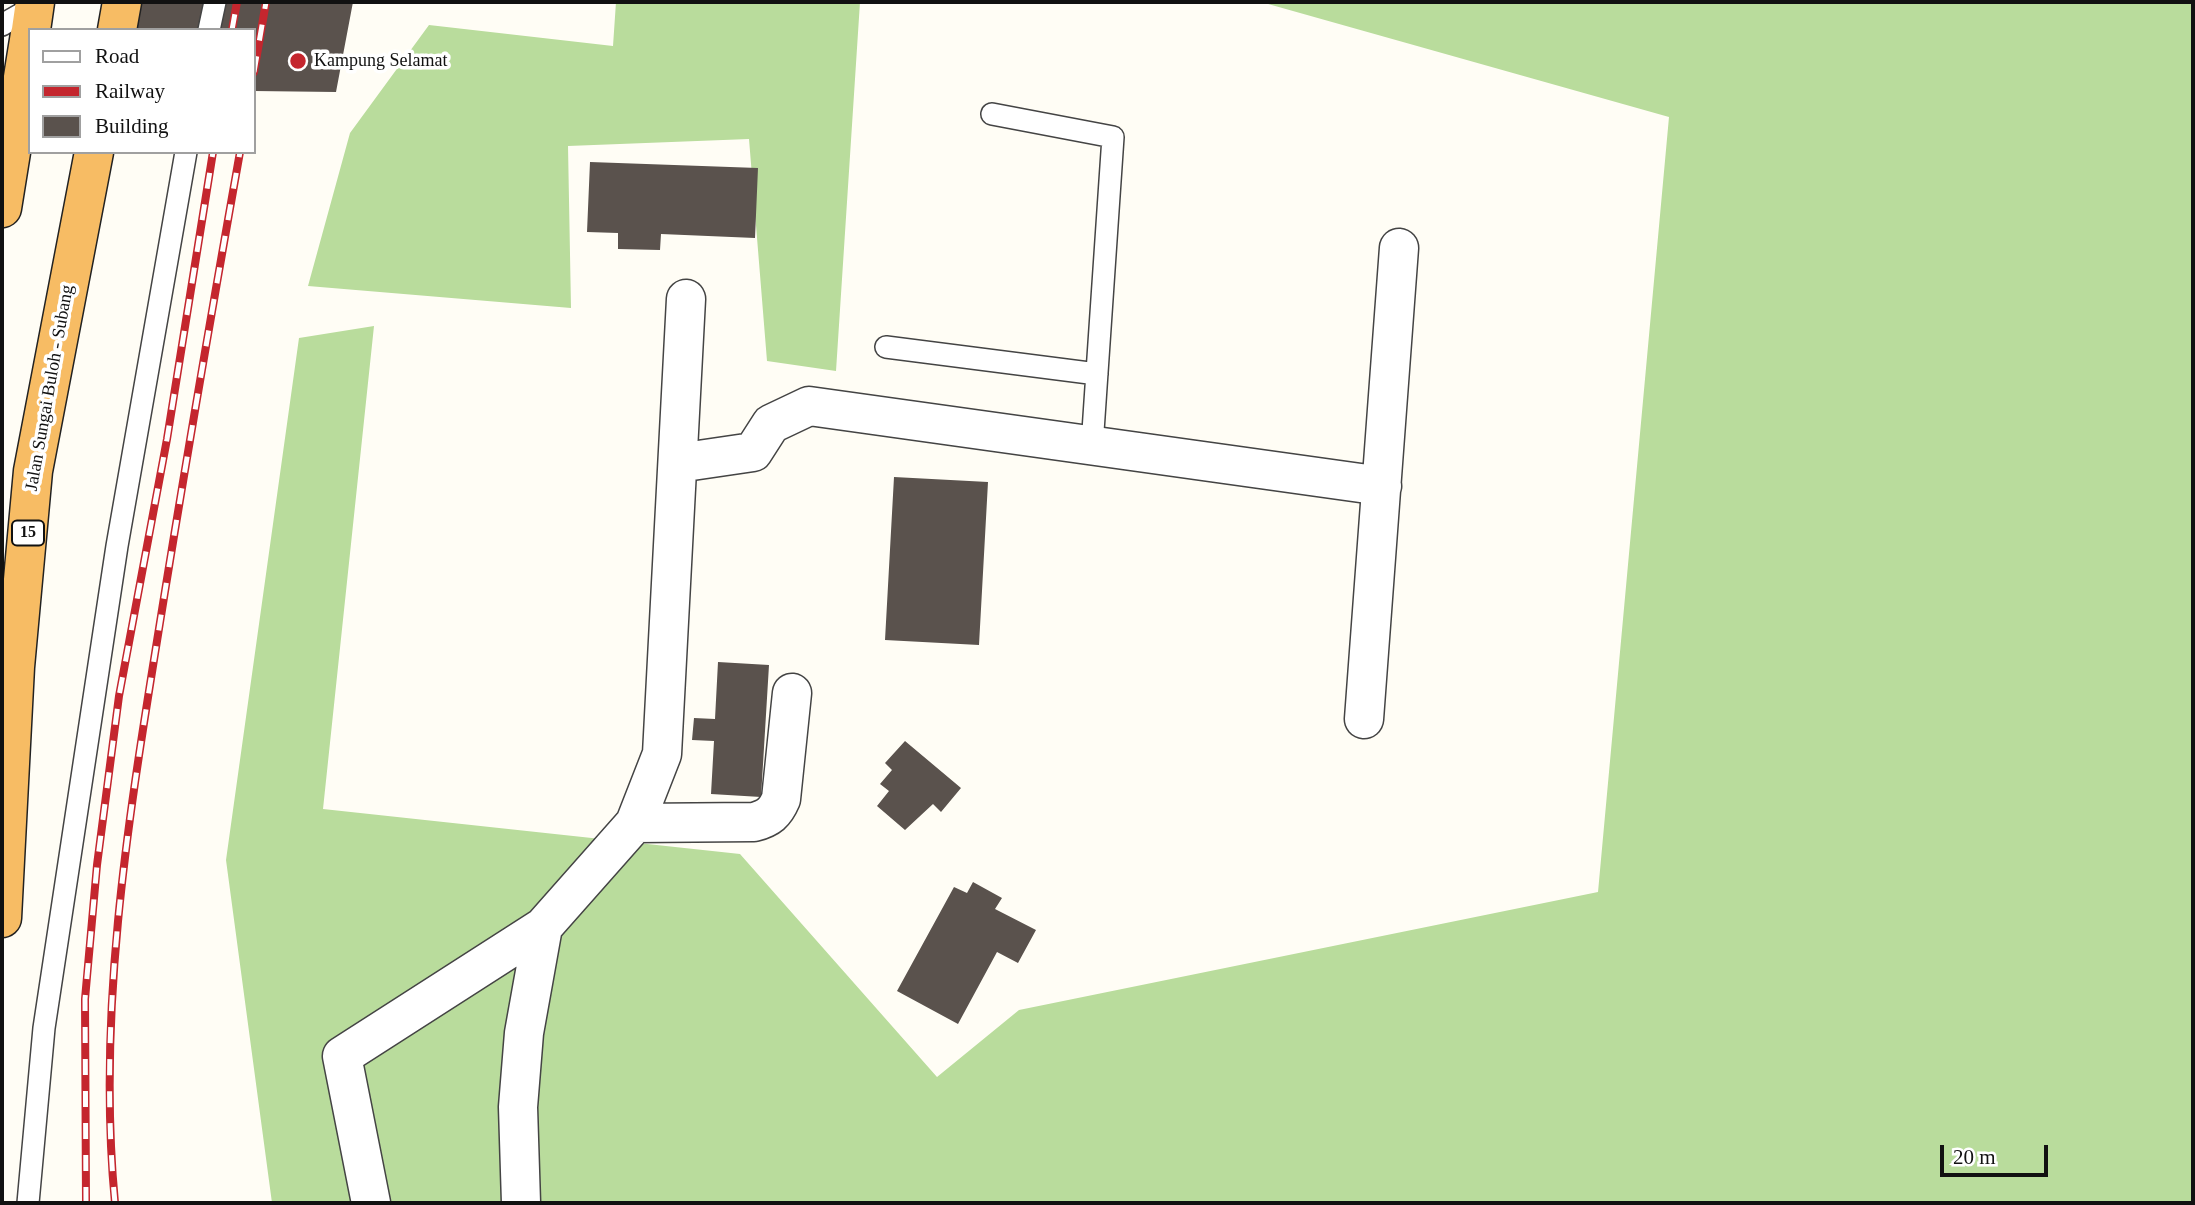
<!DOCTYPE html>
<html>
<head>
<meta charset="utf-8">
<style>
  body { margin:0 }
  #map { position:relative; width:2195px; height:1205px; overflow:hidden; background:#fffdf5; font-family:"Times New Roman",serif }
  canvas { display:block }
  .frame { position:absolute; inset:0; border:4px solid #111; pointer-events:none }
  .legend { position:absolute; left:28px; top:28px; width:228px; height:126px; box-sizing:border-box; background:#fff; border:2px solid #a0a0a0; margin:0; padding:9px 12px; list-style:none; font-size:21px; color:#111 }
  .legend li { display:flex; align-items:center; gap:14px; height:35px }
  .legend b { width:35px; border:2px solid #a0a0a0 }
  .scale { position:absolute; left:1940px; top:1145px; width:108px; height:32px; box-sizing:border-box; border:4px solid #111; border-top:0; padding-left:9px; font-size:21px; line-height:24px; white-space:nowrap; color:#111; -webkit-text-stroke:5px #fff; paint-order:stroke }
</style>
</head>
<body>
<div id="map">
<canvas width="2195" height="1205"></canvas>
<div class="frame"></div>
<ul class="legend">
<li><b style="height:9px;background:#fff"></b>Road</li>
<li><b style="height:9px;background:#c4262e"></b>Railway</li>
<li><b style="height:19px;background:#5a524d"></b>Building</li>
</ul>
<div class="scale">20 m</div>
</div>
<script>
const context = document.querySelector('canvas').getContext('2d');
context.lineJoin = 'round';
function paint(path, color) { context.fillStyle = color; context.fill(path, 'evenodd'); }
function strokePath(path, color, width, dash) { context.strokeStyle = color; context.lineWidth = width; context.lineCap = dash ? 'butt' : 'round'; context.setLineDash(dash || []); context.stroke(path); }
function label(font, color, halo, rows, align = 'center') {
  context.font = font + ' "Times New Roman",serif'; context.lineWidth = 7; context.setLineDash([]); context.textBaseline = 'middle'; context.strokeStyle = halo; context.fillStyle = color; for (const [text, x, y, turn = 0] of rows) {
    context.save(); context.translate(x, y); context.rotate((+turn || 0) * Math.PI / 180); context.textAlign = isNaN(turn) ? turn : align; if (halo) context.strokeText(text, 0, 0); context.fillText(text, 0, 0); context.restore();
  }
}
paint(new Path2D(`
  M616 2H860L836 371 767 361 749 139 568 146 571 308 308 286 350 133 429 25 613 46Z
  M1261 2H2193V1203H272L226 860 299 338 374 326 323 809 740 854 937 1077 1019 1010 1598 892 1669 117Z`), '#b9dc9c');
paint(new Path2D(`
  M140 2H353L336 92 254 91V30H135Z
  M590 162 758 168 755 238 661 234 660 250 618 249V233L587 232Z
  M894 477 988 482 979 645 885 640Z
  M718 662 769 665 761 797 711 794 714 741 692 740 694 718 715 719Z
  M905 741 961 788 941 812 933 804 905 830 877 806 889 791 880 784 892 770 885 763Z
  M973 882 1002 898 995 909 1036 930 1018 963 997 952 958 1024 897 991 954 887 967 893Z`), '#5a524d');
const service = new Path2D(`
  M2 25 35 6
  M209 30 215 2
  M992 114 1113 137 1092 446
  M886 347 1097 374
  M28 1203 44 1028 117 546 186 152`);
const minor = new Path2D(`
  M678 463 753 452 771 424 809 406 1382 486
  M1364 719 1399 248
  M635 823 754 822C769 818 775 813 781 799L792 693
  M371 1203 342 1056 543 927 635 823 662 754 686 299
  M521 1203 518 1107 524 1033 543 927`);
const trunk = new Path2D(`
  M31 30 35 2
  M117 30 122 2
  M2 208 30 34
  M2 918 15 667 33 471 94 152`);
strokePath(service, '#444', 24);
strokePath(minor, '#444', 41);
strokePath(trunk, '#222', 41);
strokePath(service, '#fff', 21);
strokePath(minor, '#fff', 38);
strokePath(trunk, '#f7bc64', 38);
const rail = new Path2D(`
  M232 30 237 2
  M254 72 266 2
  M86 1203 85 999 97 865 119 696 167 439 213 152
  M115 1203C97 1015 127 827 157 641 183 478 211 315 240 152`);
strokePath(rail, '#c4262e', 8);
strokePath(rail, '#fff', 5, [16]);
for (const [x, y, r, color] of [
  [298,61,9,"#c4262e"]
]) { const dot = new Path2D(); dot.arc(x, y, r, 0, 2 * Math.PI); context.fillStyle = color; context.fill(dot); strokePath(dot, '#fff', 2.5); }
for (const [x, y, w] of [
  [28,533,32]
]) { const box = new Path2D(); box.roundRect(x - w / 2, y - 12.5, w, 25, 5); context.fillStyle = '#fff'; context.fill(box); strokePath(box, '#111', 2); }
label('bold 16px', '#111', null, [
  ["15",28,533]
]);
label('18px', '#111', '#fff', [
  ["Kampung Selamat",314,61]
], 'left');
label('18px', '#111', '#fff', [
  ["Jalan Sungai Buloh - Subang",50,388,-80]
]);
</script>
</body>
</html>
